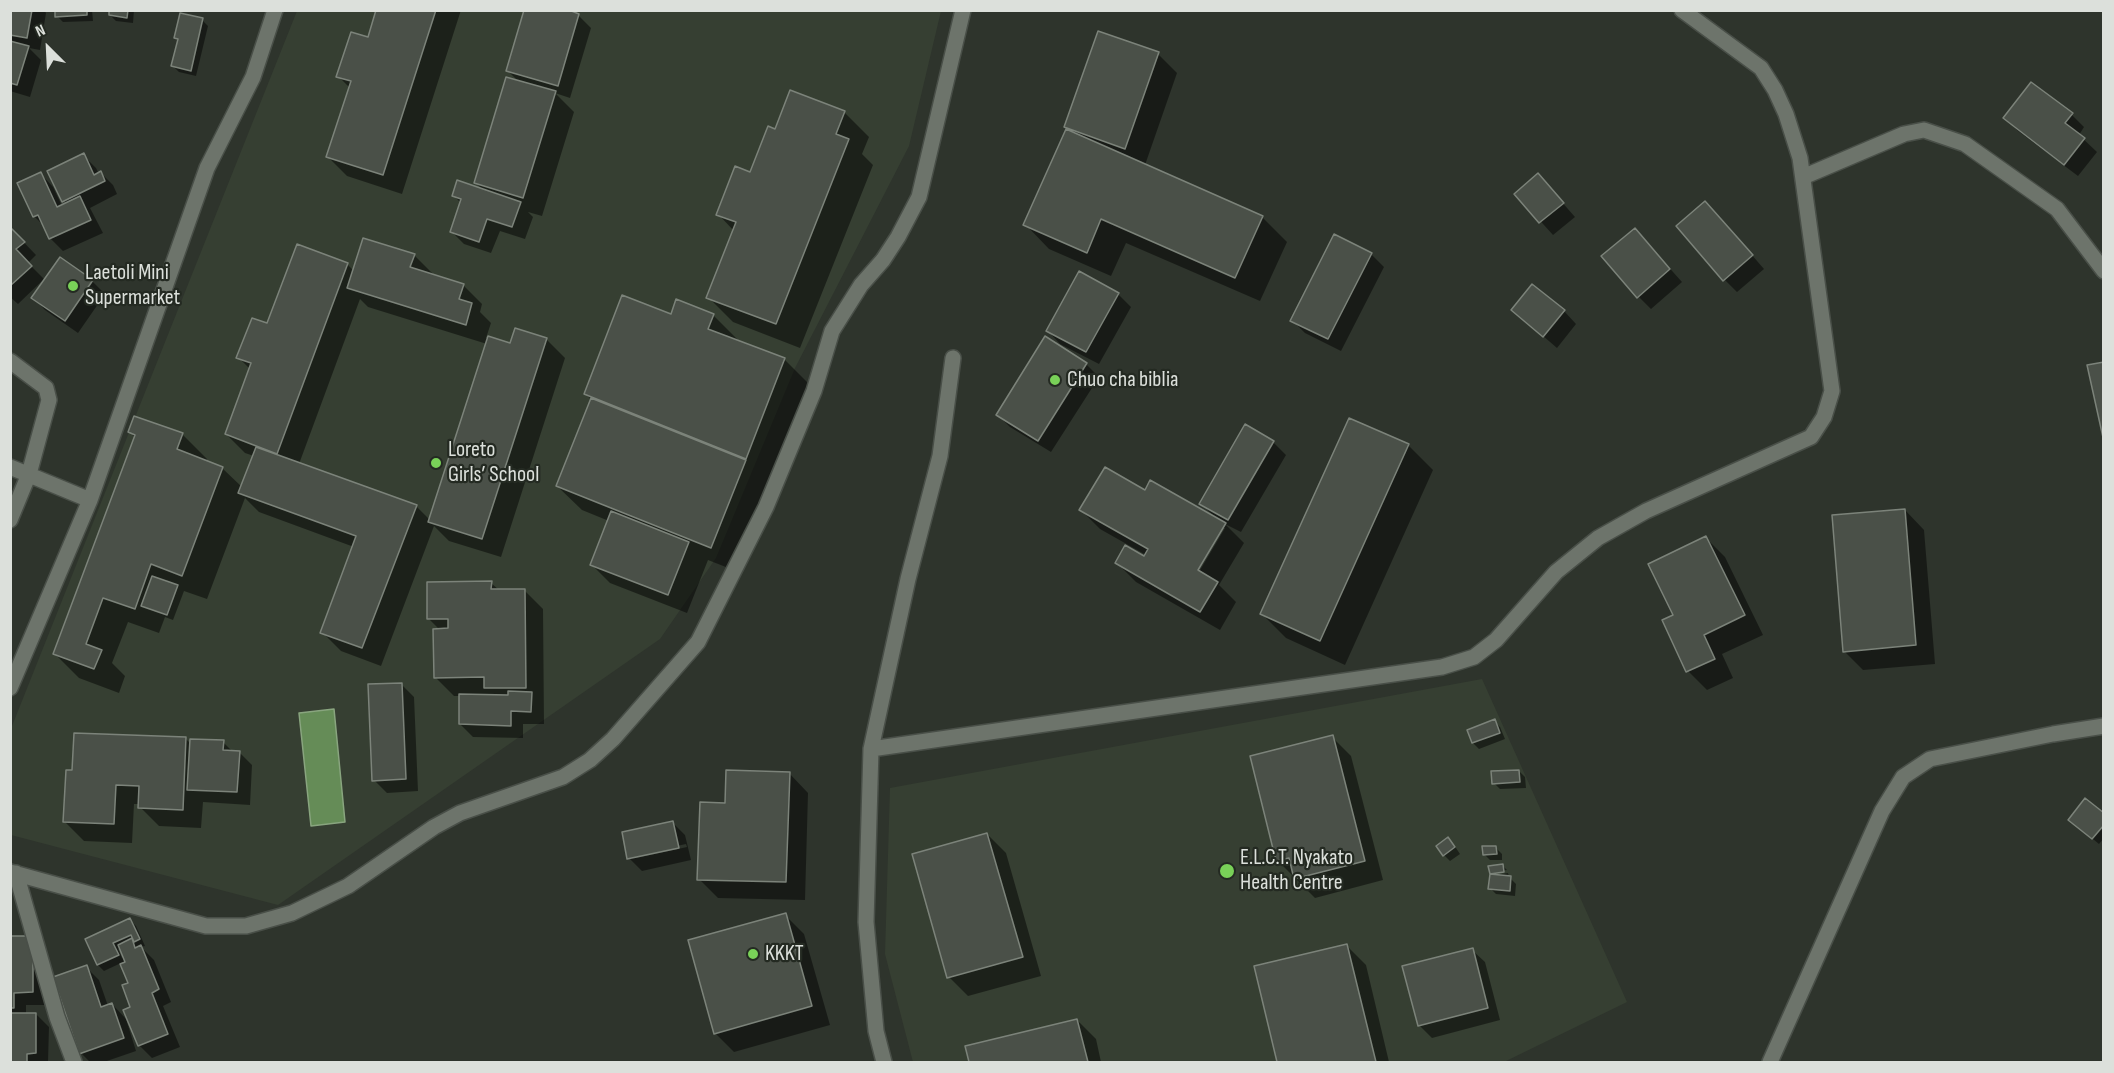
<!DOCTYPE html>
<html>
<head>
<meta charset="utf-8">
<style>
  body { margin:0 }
  #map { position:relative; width:2114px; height:1073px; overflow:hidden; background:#2e342c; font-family:"Sofia Sans Condensed",sans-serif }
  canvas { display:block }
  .frame { position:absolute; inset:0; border:12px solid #dce0db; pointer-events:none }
  .north { position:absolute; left:18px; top:18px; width:60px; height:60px; -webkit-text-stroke:4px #242a22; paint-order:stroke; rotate:336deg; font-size:16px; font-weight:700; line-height:24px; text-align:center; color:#dce0db }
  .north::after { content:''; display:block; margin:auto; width:21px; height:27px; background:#dce0db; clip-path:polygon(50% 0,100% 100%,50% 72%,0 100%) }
</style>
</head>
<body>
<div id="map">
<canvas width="2114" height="1073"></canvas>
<div class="frame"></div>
<div class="north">N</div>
</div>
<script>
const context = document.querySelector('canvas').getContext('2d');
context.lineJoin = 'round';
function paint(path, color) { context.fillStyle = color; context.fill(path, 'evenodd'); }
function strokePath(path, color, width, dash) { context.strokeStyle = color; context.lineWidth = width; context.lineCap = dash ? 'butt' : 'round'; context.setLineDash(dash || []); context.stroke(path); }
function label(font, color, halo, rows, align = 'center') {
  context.font = font + ' "Sofia Sans Condensed",sans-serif'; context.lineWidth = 4.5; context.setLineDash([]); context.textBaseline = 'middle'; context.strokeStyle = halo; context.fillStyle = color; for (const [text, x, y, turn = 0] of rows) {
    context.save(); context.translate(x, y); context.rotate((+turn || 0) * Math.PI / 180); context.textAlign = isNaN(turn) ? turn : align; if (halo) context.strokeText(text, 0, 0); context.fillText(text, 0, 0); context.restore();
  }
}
paint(new Path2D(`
  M297 11H941L909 146 795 368 716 558 660 639 278 905 11 835 10 731Z
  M1482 679 1627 1002 1504 1062H913L885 954 890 788Z`), '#363f32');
const water = new Path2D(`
  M334 709 345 822 311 826 299 713Z`);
paint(water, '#658c57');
strokePath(water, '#89a57f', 1.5);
paint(new Path2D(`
  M10 10H44L46 13 40 50 29 48 41 60 30 97 10 91Z
  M56 10H92L93 21 63 22 57 16Z
  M111 10H134L133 23 116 21 110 15Z
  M378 10H461L402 194 347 176 328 157 350 88 338 76 368 39Z
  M578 15 591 28 570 98 555 93 574 112 542 216 528 212 533 217 525 239 500 231 491 253 464 244 451 231 461 203 453 195 485 192 475 182 519 82 507 70Z
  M202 20 208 26 196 76 179 72 173 66 179 41 176 37Z
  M1158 54 1177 73 1145 165 1262 217 1287 242 1260 301 1126 243 1111 276 1049 249 1025 224 1067 129 1066 127Z
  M844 112 869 137 862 154 873 165 800 348 733 322 708 297 734 231 718 214 751 174 775 130Z
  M2072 115 2084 127 2079 135 2097 152 2078 176 2018 131 2005 118Z
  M83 155 96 168 99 174 101 173 113 185 117 194 90 208 103 233 63 251 50 238 45 227 34 216 19 184 41 174 53 187 62 206 67 204 64 201Z
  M1538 175 1575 217 1553 235 1516 194Z
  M1718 216 1764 269 1737 292 1725 280Z
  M10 228 36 255 28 263 45 280 60 259 92 281 105 294 78 333 45 310 33 297 42 281 18 304 10 297Z
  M1647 243 1682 282 1651 309 1638 296Z
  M1371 254 1384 267 1341 351 1305 333 1292 320Z
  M414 255 433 274 432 276 463 285 482 304 480 312 491 323 486 338 511 345 546 339 565 358 501 557 449 541 434 526 381 666 341 651 322 632 354 547 259 512 245 498 207 599 184 591 173 620 165 617 159 633 128 622 112 663 125 676 119 693 79 678 54 653 135 438 130 432 182 434 207 459 206 462 222 468 242 487 254 456 245 453 226 434 250 369 238 357 268 325 347 264 354 271ZM360 299 368 307 487 344 430 520 416 506 299 464Z
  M1118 294 1131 307 1099 364 1060 344 1048 331Z
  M1513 310 1564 311 1576 324 1557 348Z
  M672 315H713L738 340 737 341 784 359 809 384 736 571 708 560 687 613 610 583 591 564 609 521 582 510 557 486 592 400 585 394Z
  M1086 364 1099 377 1051 452 1010 427 998 415Z
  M1350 420 1409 446 1433 470 1345 665 1286 638 1262 614Z
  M1273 442 1286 455 1241 532 1225 524 1244 543 1219 585 1236 602 1220 630 1136 582 1117 563 1144 558 1146 555 1100 529 1081 510 1145 492 1214 516 1201 504ZM1221 528H1225L1196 577 1193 576Z
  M1905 510 1924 530 1935 664 1863 670 1844 651Z
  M1706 538 1725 557 1763 635 1722 654 1733 678 1707 690 1688 671 1675 616Z
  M491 583 499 590H524L543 609 544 724H523V738L473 737 460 724 461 696H454L435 677 440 630 429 619Z
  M401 684 414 697 418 791 387 793 374 780Z
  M1494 721 1500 727 1505 739 1479 749 1473 743Z
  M1332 737 1351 756 1383 880 1315 898 1278 861 1252 757Z
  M186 739 191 744 223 742 233 752H239L252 765 250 805 203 802 201 828 159 826 140 807V804H134L132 843 84 841 65 822 68 772Z
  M1519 771 1525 777 1526 788 1500 789 1494 783Z
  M789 773 808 793 805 900 718 898 699 879 727 805Z
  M2104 815V838L2099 844 2076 825Z
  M673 823 685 835 691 860 642 871 629 858ZM686 844 687 847 636 858V855Z
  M987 834 1006 853 1041 976 968 996 949 977Z
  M1454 845 1460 854 1450 861 1444 855Z
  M1496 848 1502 854V860H1490L1484 854Z
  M1502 865 1507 870 1494 872V875L1508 873 1509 877 1516 884 1515 896 1496 894 1490 888V867Z
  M785 915 804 934 830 1025 734 1052 715 1033Z
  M130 920 136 926 145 946 141 947 154 960 171 1002 163 1006 180 1047 152 1058 139 1045 130 984 121 963 104 971 98 965 87 940ZM121 948 125 957 122 958 118 949Z
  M10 938 45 950V1005H26V1014H36L49 1027 48 1062H10Z
  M1347 946 1366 965 1389 1062H1278L1256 968Z
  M1472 950 1485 962 1500 1020 1432 1038 1419 1025Z
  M86 967 99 980 108 1006 112 1004 126 1019 136 1051 104 1062H90L81 1053Z
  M1077 1020 1096 1039 1101 1062H970L966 1047Z`), '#0007');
const building = new Path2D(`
  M10 10H32L27 38 10 35Z
  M55 10H87V15L55 17Z
  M109 10H128L127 18 109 15Z
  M376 10H436L383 175 326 157 351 81 336 77 351 32 368 37Z
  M524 10H569L579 14 558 86 506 71Z
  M180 13 203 18 191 71 171 66 178 39 174 38Z
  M1098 31 1159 52 1125 149 1064 127Z
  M10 41 29 46 17 85 10 83Z
  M506 77 556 91 523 198 474 183Z
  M2031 82 2073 113 2065 123 2085 138 2064 165 2003 118Z
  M790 90 845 111 836 134 849 139 776 324 706 298 736 222 716 215 735 166 750 172 768 126 775 129Z
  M1066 129 1263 216 1235 278 1101 219 1087 253 1023 225Z
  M84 153 94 175 101 171 105 181 62 202 47 171Z
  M41 172 57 207 80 196 91 220 49 239 38 215 33 217 17 183Z
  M1538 173 1564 203 1539 223 1514 194Z
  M457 180 521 202 512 227 487 219 479 242 450 232 461 199 452 196Z
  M1705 201 1753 255 1723 281 1676 226Z
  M10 227 25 242 16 249 32 266 10 286Z
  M1635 228 1670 269 1637 298 1601 256Z
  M1334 234 1372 253 1328 339 1290 321Z
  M363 238 415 254 410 267 464 284 459 299 472 303 466 325 347 288Z
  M297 244 348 263 277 454 225 434 251 363 236 358 252 318 267 323Z
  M60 257 93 280 65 321 31 298Z
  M1079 271 1119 293 1086 352 1046 331Z
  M1532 284 1565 310 1543 337 1511 310Z
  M622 295 671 314 676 299 714 314 708 329 785 358 746 459 584 394Z
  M515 328 547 338 482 539 428 522 488 336 510 343Z
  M1045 336 1087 363 1038 441 996 415Z
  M2104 362V442L2087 365Z
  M591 398 746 460 711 548 556 486Z
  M134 416 183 433 177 449 223 467 182 576 151 564 135 609 103 598 86 644 102 650 94 669 53 654 135 435 128 432Z
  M1349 418 1409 444 1320 641 1260 614Z
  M1245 424 1274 441 1228 520 1199 504Z
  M256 447 417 505 362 648 320 633 356 536 238 493Z
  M1105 467 1145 490 1150 480 1226 523 1198 570 1218 582 1200 612 1115 563 1125 545 1144 556 1148 549 1079 510Z
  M1905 509 1916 645 1843 652 1832 515Z
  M611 511 689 542 668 595 590 565Z
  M1706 536 1745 615 1704 635 1715 659 1686 672 1662 620 1673 615 1648 564Z
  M152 576 178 585 167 615 141 606Z
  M492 581 491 589H525L526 688H484V677L434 678 433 629 448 628V619H427V582Z
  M402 683 406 779 372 781 368 684Z
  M508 691 532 692 531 712 511 711V726L459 724V694L508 695Z
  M1495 719 1500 733 1472 743 1467 730Z
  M74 733 186 737 183 810 138 808 139 786 116 785 114 824 63 822 66 770H72Z
  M1333 735 1365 861 1294 879 1289 858 1276 861 1250 756Z
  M190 739 224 740 223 750 240 751 237 792 187 790Z
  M726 770 790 772 786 882 697 880 700 802 725 803Z
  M1519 770 1520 782 1492 784 1491 771Z
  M2085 798 2104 813V825L2092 839 2068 820Z
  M673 821 679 848 627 859 622 832Z
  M987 833 1023 957 947 978 912 854Z
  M1448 837 1455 847 1443 856 1436 846Z
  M1482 846H1496L1497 854 1483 855Z
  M1503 864 1504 872 1490 874 1488 866Z
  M1490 874 1511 876 1510 891 1488 889Z
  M786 913 812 1006 714 1034 688 940Z
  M130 918 140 939 134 942 131 935 113 943 119 955 97 965 85 939Z
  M10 936H33V992L14 993V1008H10Z
  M132 938 135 948 141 945 159 989 152 993 168 1034 138 1046 123 1010 130 1007 122 985 128 983 120 964 125 962 118 945Z
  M1347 944 1376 1062H1277L1254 966Z
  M1473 948 1488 1008 1418 1026 1402 966Z
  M87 965 101 1007 112 1003 124 1038 79 1054 53 977Z
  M10 1013H36V1053L27 1054V1062H10Z
  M1077 1019 1088 1062H969L965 1046Z`);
paint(building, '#4a5048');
strokePath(building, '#7c837a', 1.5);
const service = new Path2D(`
  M1803 177 1904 134 1924 130 1965 144 2057 209 2104 271
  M871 749 1442 667 1474 657 1496 640 1556 572 1598 538 1646 511 1811 437 1824 417 1832 391 1800 158 1786 114 1775 90 1761 68 1682 10
  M884 1062 876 1031 866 922 871 749 908 579 940 456 953 358
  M1770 1062 1882 811 1903 777 1930 759 2053 734 2104 726`);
const minor = new Path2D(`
  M10 361 46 388 49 400 29 474 10 520
  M10 467 90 500
  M10 688 90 500 207 168 253 77 275 10
  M10 872 206 926H246L292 913 348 886 434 827 460 813 563 777 590 760 613 739 698 642 766 507 814 391 832 331 861 285 883 260 898 237 919 197 963 10
  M16 873 57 1017 74 1062`);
strokePath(service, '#494f48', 18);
strokePath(minor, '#494f48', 18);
strokePath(service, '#6d746b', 15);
strokePath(minor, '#6d746b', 15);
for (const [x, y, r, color] of [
  [73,286,6,"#79d158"],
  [1055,380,6,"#79d158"],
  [436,463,6,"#79d158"],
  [1227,871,8,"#79d158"],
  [753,954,6,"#79d158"]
]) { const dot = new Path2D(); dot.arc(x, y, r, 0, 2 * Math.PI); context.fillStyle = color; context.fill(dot); strokePath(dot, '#242a22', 2); }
label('22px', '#dce0db', '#242a22', [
  ["Laetoli Mini",85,273],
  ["Supermarket",85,298],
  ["Chuo cha biblia",1067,380],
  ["Loreto",448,450],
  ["Girls’ School",448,475],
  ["E.L.C.T. Nyakato",1240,858],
  ["Health Centre",1240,883],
  ["KKKT",765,954]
], 'left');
</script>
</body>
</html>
